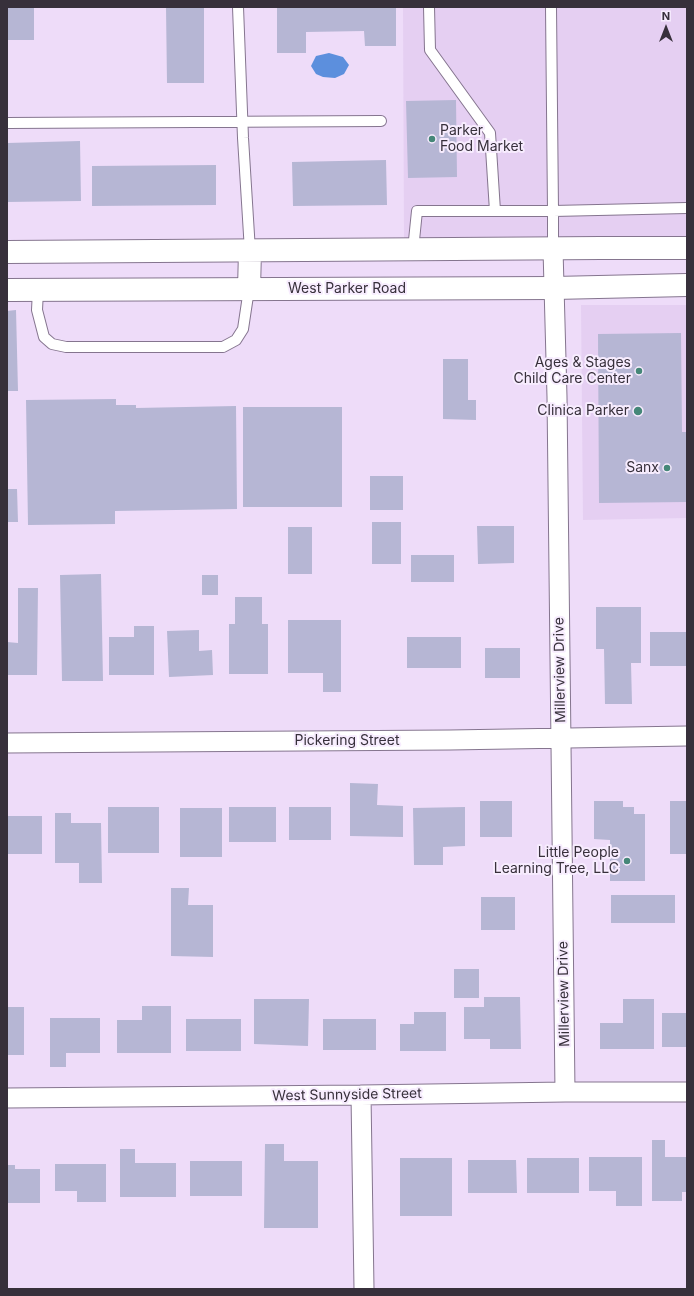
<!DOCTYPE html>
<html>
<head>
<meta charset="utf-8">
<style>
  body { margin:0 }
  #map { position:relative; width:694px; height:1296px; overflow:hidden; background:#eedcf9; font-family:Inter,sans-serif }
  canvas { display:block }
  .frame { position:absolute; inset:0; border:8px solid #37303b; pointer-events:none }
  .north { position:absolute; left:646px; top:8px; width:40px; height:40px; -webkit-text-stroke:3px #f7ecfe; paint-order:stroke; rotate:0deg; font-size:11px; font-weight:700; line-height:16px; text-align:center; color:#37303b }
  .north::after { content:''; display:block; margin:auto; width:14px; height:18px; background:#37303b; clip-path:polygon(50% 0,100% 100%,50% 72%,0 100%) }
</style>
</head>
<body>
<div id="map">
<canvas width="694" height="1296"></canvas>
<div class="frame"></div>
<div class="north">N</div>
</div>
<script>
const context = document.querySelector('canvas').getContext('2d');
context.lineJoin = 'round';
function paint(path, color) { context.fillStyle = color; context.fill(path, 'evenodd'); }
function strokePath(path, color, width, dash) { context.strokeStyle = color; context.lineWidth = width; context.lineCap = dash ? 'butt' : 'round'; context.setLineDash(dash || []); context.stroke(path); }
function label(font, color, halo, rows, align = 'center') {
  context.font = font + ' Inter,sans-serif'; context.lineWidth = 4; context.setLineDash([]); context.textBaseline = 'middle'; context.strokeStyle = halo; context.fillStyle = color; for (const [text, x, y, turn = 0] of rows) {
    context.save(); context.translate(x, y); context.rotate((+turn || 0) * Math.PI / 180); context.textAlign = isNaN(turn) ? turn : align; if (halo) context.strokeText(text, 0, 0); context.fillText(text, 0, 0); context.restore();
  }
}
paint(new Path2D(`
  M403 7H687V238L404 240Z
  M581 305H687V518L583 520Z`), '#e5cff2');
paint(new Path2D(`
  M329 53 343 57 349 65 344 74 335 78 323 77 316 74 311 66 316 56Z`), '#5c8fdd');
paint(new Path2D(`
  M7 7H34V40H7Z
  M166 7H204V83H167Z
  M277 7H396V46H365L364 31 306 32V53H277Z
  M456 100 457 177 408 178 406 101Z
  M80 141 81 201 7 202V143Z
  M386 160 387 205 293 206 292 162Z
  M216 165V205L92 206V166Z
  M16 310 18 391H7V311Z
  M681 333 682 432H687V502L599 503 598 334Z
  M443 359H468V400H476V420L443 419Z
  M116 399V405H136V408L236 406 237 509 115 511V524L28 525 26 400Z
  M243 407H342V507H243Z
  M370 476H403V510H370Z
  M7 489H17L18 522H7Z
  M372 522H401V564H372Z
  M477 526H514V563L478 564Z
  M288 527H312V574H288Z
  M411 555H454V582H411Z
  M101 574 103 681H62L60 575Z
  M202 575H218V595H202Z
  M18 588H38L37 675H7V642L18 643Z
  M235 597H262V624H268V674H229V624H235Z
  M596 607H641V663H631L632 704H605L604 649H596Z
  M288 620H341V692H323V673H288Z
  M134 626H154V675H109V637H134Z
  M199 630V651L212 650 213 675 169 677 167 631Z
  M650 632H687V666H650Z
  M407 637H461V668H407Z
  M485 648H520V678H485Z
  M350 783 378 784 377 805 403 806V837L350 836Z
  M480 801H512V837H480Z
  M594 801H623V807H634V814H645V881H610V840L594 839Z
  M670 801H687V854H670Z
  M108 807H159V853H108Z
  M229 807H276V842H229Z
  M289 807H331V840H289Z
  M465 807V846L443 847V865H414L413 808Z
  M180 808H222V857H180Z
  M55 813H71V823H101L102 883H79V863H55Z
  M7 816H42V854H7Z
  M171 888H189L188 905H213V957L171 956Z
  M611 895H675V923H611Z
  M481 897H515V930H481Z
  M454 969H479V998H454Z
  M484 997H520L521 1049H490V1039H464V1007H484Z
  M254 999H309L308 1046 254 1044Z
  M623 999H654V1049H600V1023H623Z
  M142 1006H171V1053H117V1020H142Z
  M7 1007H24V1055H7Z
  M414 1012H446V1051H400V1024H414Z
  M662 1013H687V1047H662Z
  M50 1018H100V1053H66V1067H50Z
  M186 1019H241V1051H186Z
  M323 1019H376V1050H323Z
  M652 1140H665V1157H687V1192H682V1201H652Z
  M265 1144H284V1161H318V1228H264Z
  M120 1149H135V1163H176V1197H120Z
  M589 1157H642V1206H616V1191H589Z
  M400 1158H452V1216H400Z
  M527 1158H579V1193H527Z
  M468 1160H516L517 1193H468Z
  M190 1161H242V1196H190Z
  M55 1164H106V1202H77V1191H55Z
  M7 1165H15V1169H40V1203H7Z`), '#b6b6d4');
const lane = new Path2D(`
  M238 7 243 138 250 251
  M429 7 430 50 490 133 495 211
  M551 7 553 211 687 208
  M7 123 381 121
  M413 250 417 211H553V249
  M38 290 37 310 44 337 52 344 66 347H223L236 340 243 329 249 289`);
const street = new Path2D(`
  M553 249 557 397 565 1092
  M7 743 450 740 687 736
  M361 1095 364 1289
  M7 1098 361 1095 565 1092H687`);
const secondary = new Path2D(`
  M7 252 601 248H687
  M249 289 250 251
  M7 290 554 288 687 285`);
strokePath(lane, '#85758f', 12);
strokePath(street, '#85758f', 21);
strokePath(secondary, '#85758f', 24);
strokePath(lane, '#fff', 10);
strokePath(street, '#fff', 19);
strokePath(secondary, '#fff', 22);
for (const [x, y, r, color] of [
  [432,139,4,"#458778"],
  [639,371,4,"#458778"],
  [638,411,5,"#458778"],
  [667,468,4,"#458778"],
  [627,861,4,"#458778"]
]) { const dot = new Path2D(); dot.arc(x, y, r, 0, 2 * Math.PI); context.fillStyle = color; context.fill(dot); strokePath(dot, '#f7ecfe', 1.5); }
label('14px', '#37303b', '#f7ecfe', [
  ["Parker",440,131,"left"],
  ["Food Market",440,147,"left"],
  ["Ages & Stages",631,363],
  ["Child Care Center",631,379],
  ["Clinica Parker",629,411],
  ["Sanx",659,468],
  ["Little People",619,853],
  ["Learning Tree, LLC",619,869]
], 'right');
label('14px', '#37303b', '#f7ecfe', [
  ["West Parker Road",347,289],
  ["Millerview Drive",560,670,-91],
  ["Pickering Street",347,741],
  ["Millerview Drive",564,994,-91],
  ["West Sunnyside Street",347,1095,-1]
]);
</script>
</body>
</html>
